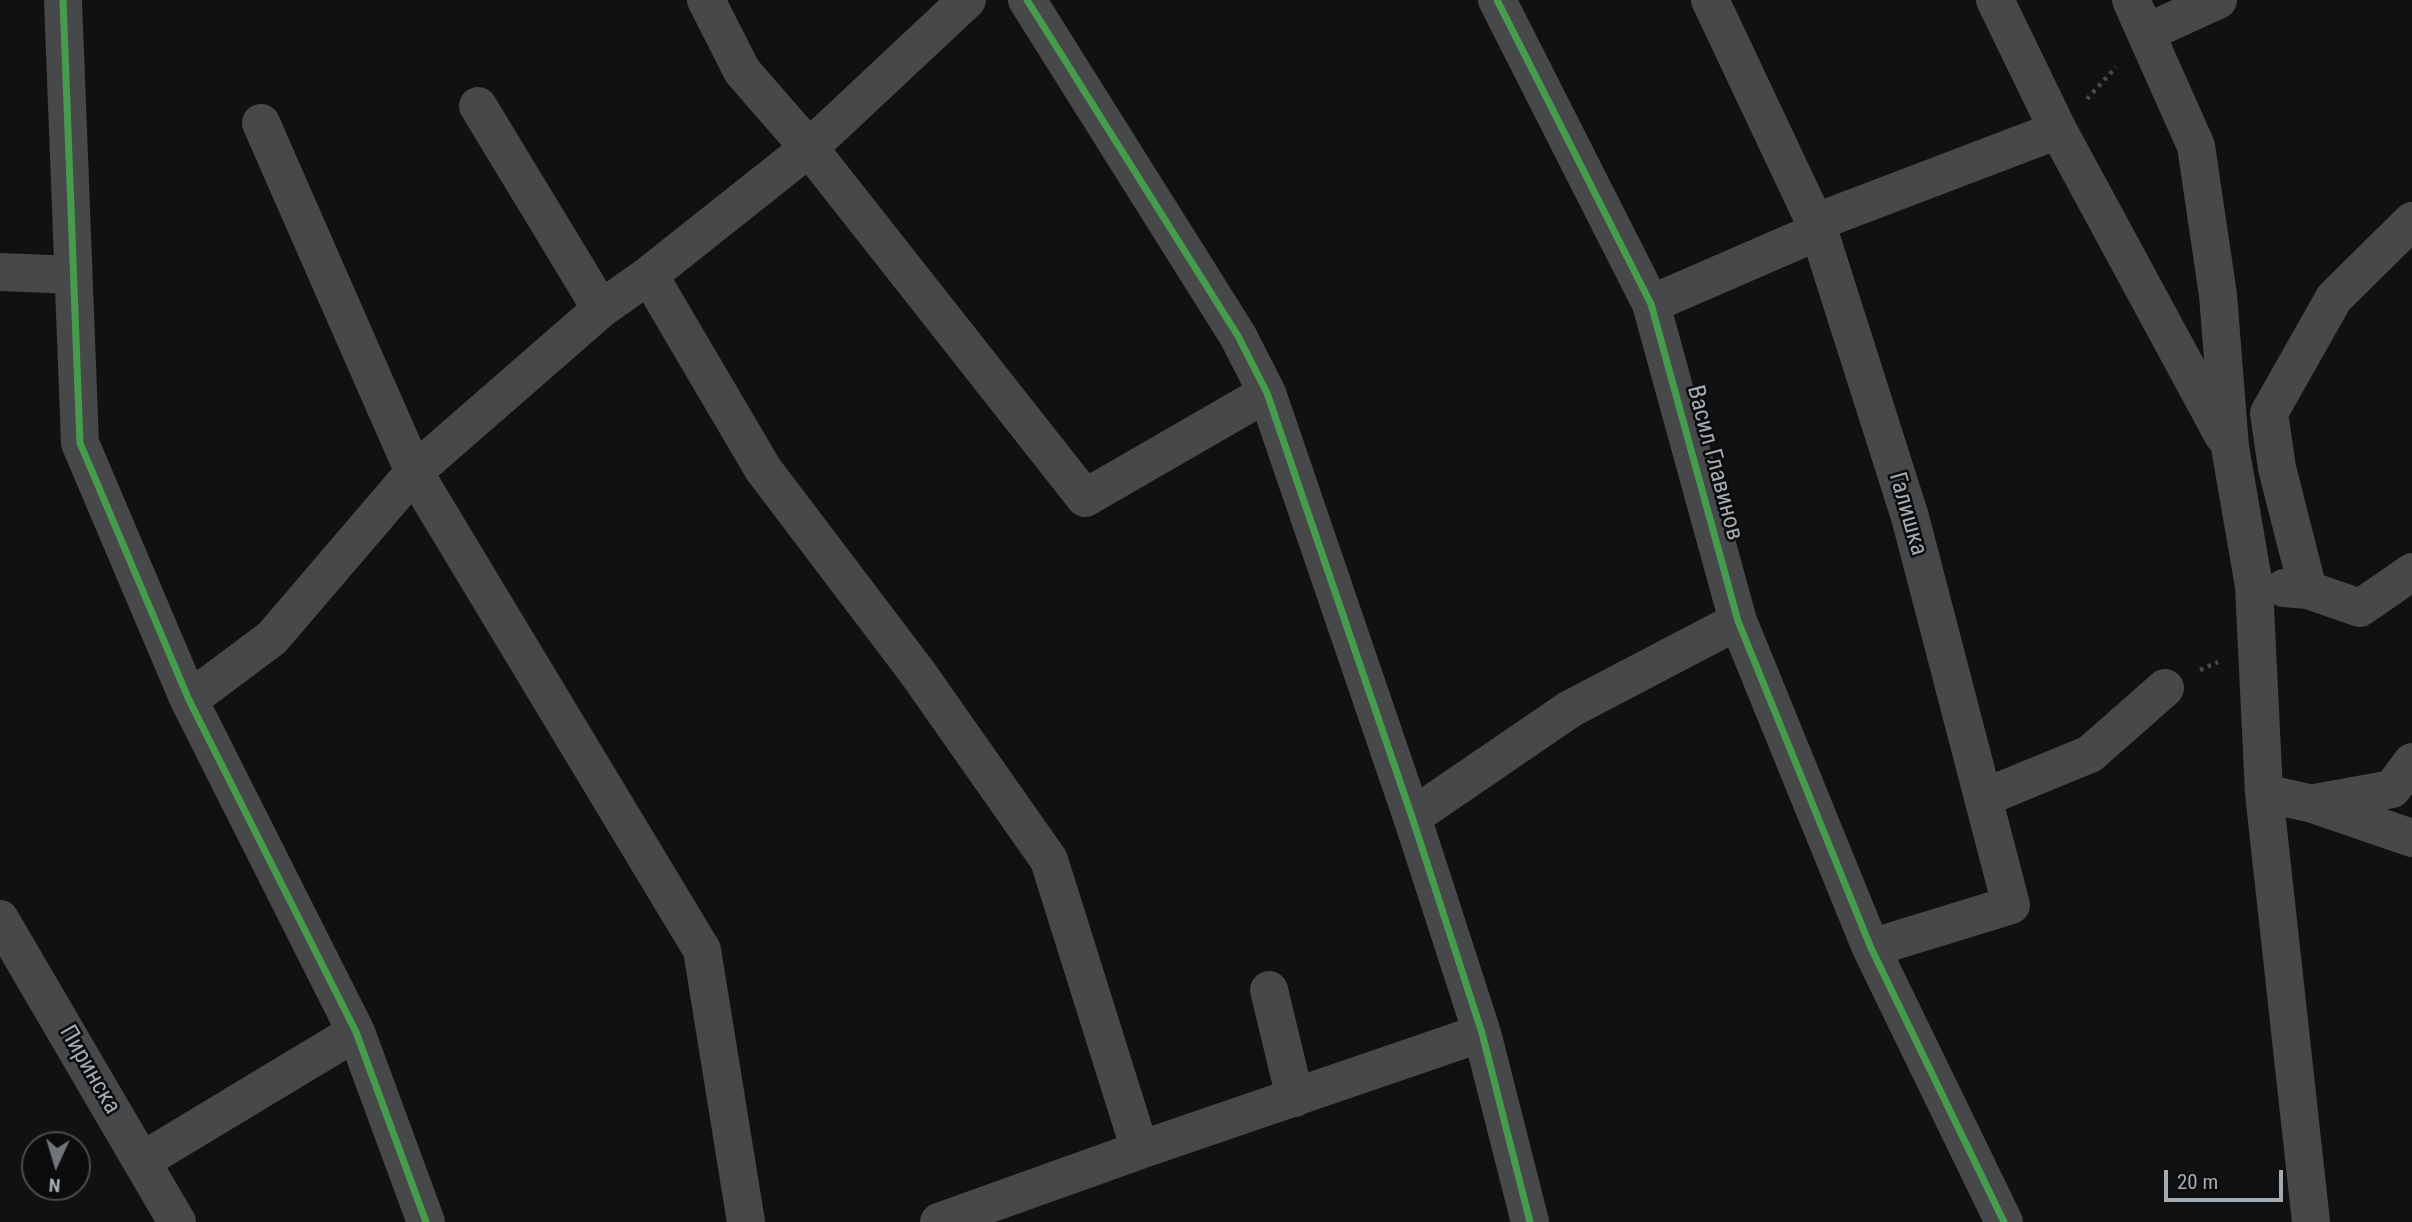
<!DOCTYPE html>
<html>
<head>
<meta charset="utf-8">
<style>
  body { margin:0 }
  #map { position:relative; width:2412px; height:1222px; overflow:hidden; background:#111112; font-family:"Roboto Condensed",sans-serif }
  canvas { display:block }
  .north { position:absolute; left:21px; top:1131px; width:70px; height:70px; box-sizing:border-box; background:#0c0c0d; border:2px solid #484c4f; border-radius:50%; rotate:184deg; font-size:19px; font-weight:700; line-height:28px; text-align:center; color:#a3abb3 }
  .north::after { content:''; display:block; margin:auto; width:24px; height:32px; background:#70757b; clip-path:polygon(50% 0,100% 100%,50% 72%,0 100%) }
  .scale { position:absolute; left:2164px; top:1170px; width:119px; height:32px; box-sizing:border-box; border:4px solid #a3abb3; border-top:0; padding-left:9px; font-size:21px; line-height:24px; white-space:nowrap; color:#a3abb3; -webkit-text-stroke:5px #0c0c0d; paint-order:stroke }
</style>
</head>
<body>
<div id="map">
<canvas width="2412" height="1222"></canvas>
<div class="north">N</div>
<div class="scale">20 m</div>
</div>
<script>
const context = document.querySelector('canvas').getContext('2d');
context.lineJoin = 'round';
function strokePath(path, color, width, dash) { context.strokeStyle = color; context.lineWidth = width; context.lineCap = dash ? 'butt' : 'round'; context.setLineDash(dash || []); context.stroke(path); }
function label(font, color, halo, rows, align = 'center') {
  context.font = font + ' "Roboto Condensed",sans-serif'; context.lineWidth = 5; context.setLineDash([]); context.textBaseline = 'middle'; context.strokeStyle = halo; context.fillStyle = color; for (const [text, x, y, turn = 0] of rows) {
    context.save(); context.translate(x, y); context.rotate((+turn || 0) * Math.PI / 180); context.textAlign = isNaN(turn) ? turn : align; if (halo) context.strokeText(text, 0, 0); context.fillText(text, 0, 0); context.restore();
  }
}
strokePath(new Path2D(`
  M2087 99 2116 67
  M2200 670 2218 662`), '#47494c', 4.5, [3.5, 5]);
strokePath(new Path2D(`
  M63 0 80 443 189 700 356 1032 426 1222
  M706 0 742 71 809 148 1085 498 1267 393
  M1027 0 1238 336 1267 393 1412 817 1482 1033 1530 1222
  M1497 0 1651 304 1738 621 1871 948 2004 1222
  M1710 0 1819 231 1910 517 2011 905 1871 948
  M1995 0 2058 130 2223 435
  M2131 0 2196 146 2218 295 2230 447 2254 586 2264 793 2311 1222
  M2148 32 2218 0
  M478 106 601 309
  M261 123 414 472 702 950 746 1222
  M0 272 73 275
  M649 275 763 469 917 672 1049 860 1140 1150 939 1222
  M1651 304 1819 231 1827 218 2058 130
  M2284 588 2308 590 2360 608 2412 572
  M2308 590 2277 468 2269 413 2334 298 2412 221
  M189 700 272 638 414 472 601 309 649 275 809 148 967 0
  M2264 793 2313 804 2412 838
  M1983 798 2090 754 2165 688
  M2315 803 2392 789 2412 762
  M1412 817 1570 709 1738 621
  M0 919 177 1222
  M1269 990 1295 1098
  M1140 1150 1482 1033
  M142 1161 356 1032`), '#46484a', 38);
strokePath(new Path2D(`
  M63 0 80 443 189 700 356 1032 426 1222
  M1027 0 1238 336 1267 393 1412 817 1482 1033 1530 1222
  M1497 0 1651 304 1738 621 1871 948 2004 1222`), '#469c4c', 7);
label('24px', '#a3abb3', '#0c0c0d', [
  ["Васил Главинов",1714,463,75],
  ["Галишка",1907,514,74],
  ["Пиринска",89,1070,60]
]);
</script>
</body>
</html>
